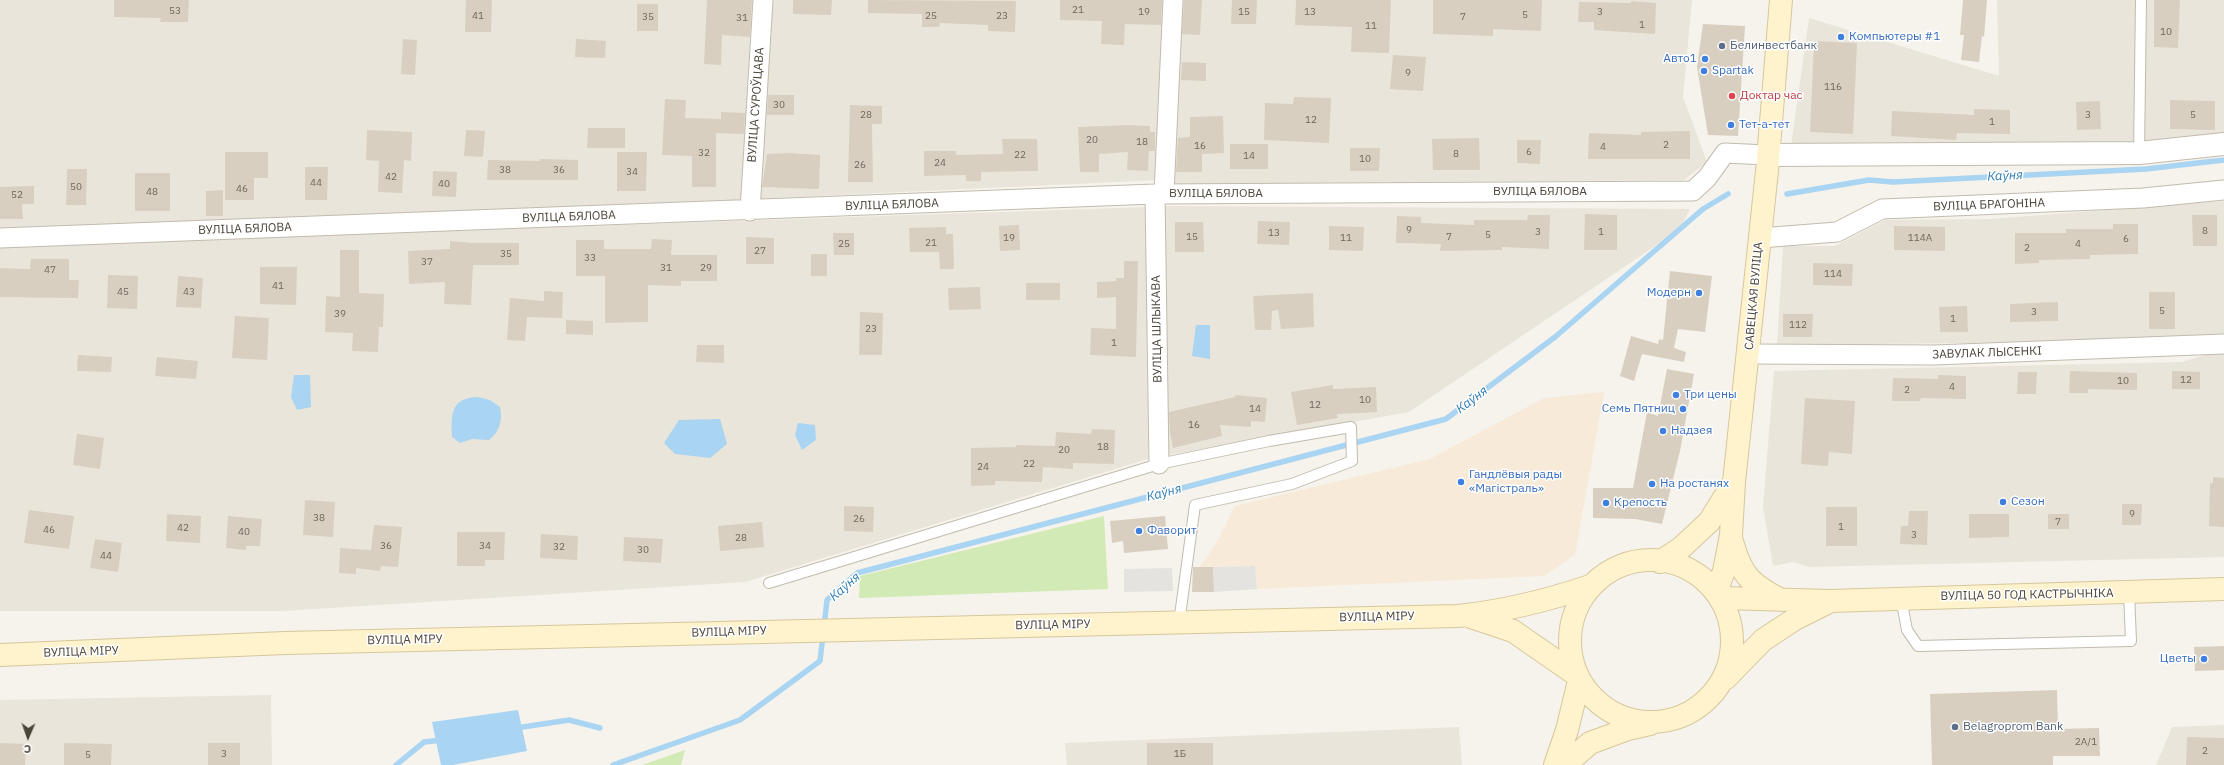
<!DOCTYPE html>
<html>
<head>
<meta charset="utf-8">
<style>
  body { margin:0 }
  #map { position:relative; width:2224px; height:765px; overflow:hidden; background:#f6f3ec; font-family:"IBM Plex Sans",sans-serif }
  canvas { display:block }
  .north { position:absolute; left:8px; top:717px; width:40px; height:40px; -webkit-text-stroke:3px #fff; paint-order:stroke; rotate:182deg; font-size:11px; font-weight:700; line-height:16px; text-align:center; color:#4b4439 }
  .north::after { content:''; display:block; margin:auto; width:14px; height:18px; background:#4b4439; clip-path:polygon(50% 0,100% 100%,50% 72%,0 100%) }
</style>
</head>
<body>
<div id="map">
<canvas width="2224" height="765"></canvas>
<div class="north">С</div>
</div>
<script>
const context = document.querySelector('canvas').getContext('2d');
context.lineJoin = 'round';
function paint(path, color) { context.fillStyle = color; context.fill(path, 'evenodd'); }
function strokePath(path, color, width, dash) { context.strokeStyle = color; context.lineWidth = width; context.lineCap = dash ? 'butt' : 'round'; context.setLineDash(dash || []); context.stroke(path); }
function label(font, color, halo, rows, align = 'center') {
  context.font = font + ' "IBM Plex Sans",sans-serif'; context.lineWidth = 3; context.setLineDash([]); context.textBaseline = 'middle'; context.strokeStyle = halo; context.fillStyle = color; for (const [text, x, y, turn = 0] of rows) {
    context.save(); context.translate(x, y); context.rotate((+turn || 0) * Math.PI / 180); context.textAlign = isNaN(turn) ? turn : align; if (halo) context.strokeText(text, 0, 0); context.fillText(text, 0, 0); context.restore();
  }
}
paint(new Path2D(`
  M0 0H759L744 200 0 228Z
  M768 0H1167L1160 180 753 199Z
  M1176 0H1692L1683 97 1707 162 1684 180 1168 184Z
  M1997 0H2224V135L2109 147 1791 146 1809 18 1999 76Z
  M2224 201V335L2058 342 1777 345 1783 246H1835L1885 220 1990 219Z
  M1162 206 1690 209 1679 230 1409 412 1163 456Z
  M1147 207 1148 459 745 582 282 611H0V246Z
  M2211 353H2224V557L1809 567 1793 562 1773 566 1763 507 1774 371 2182 362Z
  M271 695 272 765H0V700Z
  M2224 725V765H2156L2172 727Z
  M1459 727 1462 765H1067L1065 743Z`), '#eae5da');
paint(new Path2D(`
  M1604 392 1575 555 1544 576 1257 589 1255 566 1200 567 1218 540 1235 506 1430 459 1544 398Z`), '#f7ead8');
paint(new Path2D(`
  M1104 516 1108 589 859 598 860 576Z
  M685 750 681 765H642Z`), '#d2eab5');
paint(new Path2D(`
  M1255 566 1257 589 1214 592 1213 567Z
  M1172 568 1173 591 1124 592V569Z`), '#e5e3e0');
paint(new Path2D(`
  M1196 325H1210V359L1192 356Z
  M294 375H310L311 407 297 410 291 397Z
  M478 397 490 400 500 407C503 420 500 431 489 440L472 439 460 443 452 437C451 413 451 398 478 397Z
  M720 419 727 444 710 458 675 454 664 443 679 420Z
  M798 423 815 425 816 440 802 450 795 435Z
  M518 710 527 751 453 765H441L432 722Z`), '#a9d4f2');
strokePath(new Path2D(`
  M1787 194 1869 180 1893 182 2146 169 2224 160
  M824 627 827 600 857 573 1446 419 1555 337 1703 209 1728 194
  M516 728 569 720 600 728
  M396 765 424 742 442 740
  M613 765 740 720 820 661 823 635`), '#a9d4f2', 5.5);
paint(new Path2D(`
  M114 0H189L188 22H160L161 18 114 17Z
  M466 0H492L491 32H465Z
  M707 0H752L750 37 722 35 721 65 704 64Z
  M793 0H832L831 15 793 14Z
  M868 0 1016 1 1015 32 988 31V25L940 23 939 27H922V14L868 13Z
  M1060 0H1162L1161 25 1125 24 1124 45 1101 44 1102 21 1060 20Z
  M1184 0H1202L1200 35 1182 34Z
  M1232 0H1257L1256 24H1231Z
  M1296 0H1391L1389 53 1351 52 1352 27 1295 25Z
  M1433 0H1542L1541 31 1493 29V36L1433 34Z
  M1963 0H1987L1984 37 1982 36 1979 62 1961 60 1964 35H1960Z
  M2154 0H2180L2178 48 2154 47Z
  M1631 1 1656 3 1655 34 1594 30V22H1578L1579 2 1631 3Z
  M637 4H658V31H637Z
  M1703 24 1745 26 1738 136 1708 135 1697 67Z
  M403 39 417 40 415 75 401 74Z
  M576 39 606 41 605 58 575 57Z
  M1814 41 1857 43 1853 134 1810 132Z
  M1393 55 1426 57 1423 91 1390 89Z
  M1182 62 1206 63V81L1181 80Z
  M768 95H794V115H767Z
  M1294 97 1331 98 1329 143 1264 140 1265 103 1293 104Z
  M665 99 686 100 685 118 721 119V112L745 113 744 134 716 133V187H692V156L662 155Z
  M2170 100 2215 101V130L2170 129Z
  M2100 101 2101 129 2077 130 2076 102Z
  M850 105 882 106V124H872L873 182H848Z
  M1974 109 2010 110V134L1957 133 1956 140 1891 136 1892 111 1974 115Z
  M1223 116 1224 153 1202 154V172H1176L1178 138 1190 137V117Z
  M1129 125 1150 126V132H1155V151H1149L1148 171 1127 170 1128 152 1099 154V172H1080L1078 127Z
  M588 128H625V148H587Z
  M367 130 412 132 411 161 404 160 402 193 378 192 379 161 366 160Z
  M466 130 485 131 483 157 464 156Z
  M1690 131V159H1588L1589 133 1641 135V132Z
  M1479 138 1480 170H1433L1432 139Z
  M1002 139H1037L1038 171 981 172V181H966V175L924 176V151H956V155L1003 154Z
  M1517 140H1541L1540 164 1517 163Z
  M1230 144H1268V169H1230Z
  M1350 148H1380L1379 171H1350Z
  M225 152H268V178H254V200H225Z
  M617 152H647L646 191H617Z
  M788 153 820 155 819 189 762 187 767 154Z
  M540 159 578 160V180H487L488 160 540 161Z
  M305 167H328L327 200H305Z
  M67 169H87L86 205H66Z
  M433 171 457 172 456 197 432 196Z
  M135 173H170V211H135Z
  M34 186V204H22L23 219H0V187Z
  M223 190V216H206V191Z
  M1585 214 1617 215V250H1584Z
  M1528 215H1550L1549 249 1502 247V250L1440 251 1441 244 1396 243 1397 216 1421 217V223L1474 225V220H1527Z
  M2192 215H2217V246H2193Z
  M1258 221 1290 222 1289 245 1257 244Z
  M1175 222H1203L1204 252H1175Z
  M2113 224H2138V254L2090 255V259L2039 260V263L2015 264V233H2066V229H2113Z
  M1019 225 1020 250 1000 251 999 226Z
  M1329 226 1364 227 1363 251 1329 250Z
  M1894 226 1945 227V251L1894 250Z
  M946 227V234H953L954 269H940L939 252H910L909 228Z
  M833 233H854V255H834Z
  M746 237 774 238V264H746Z
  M652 239 672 240 671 255H717V281H681V286L648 285V322L605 323V276H576V240H604V249H651Z
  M450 241 473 243H519V265H473L471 305 444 304 445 282 409 284 408 251 450 249Z
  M340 250H359V293L384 294 383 327H379L378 352 352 351 353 333 325 332 326 296 340 297Z
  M811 254H827V276H811Z
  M31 259H69V280H79L78 298 0 297V268L30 269Z
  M1124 261H1138L1136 357 1090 355 1091 328 1116 329V297L1097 298V282L1116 281V278H1124Z
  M1813 263 1853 264 1852 286 1813 285Z
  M260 267H297L296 305 260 304Z
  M1670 271 1712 276 1705 332 1678 329 1674 348 1686 352 1684 362 1642 354 1634 381 1620 376 1631 336 1658 344 1659 339 1663 340Z
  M108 275 138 276 137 309 107 308Z
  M178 276 203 278 201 308 176 307Z
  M1026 283H1060V300H1026Z
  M980 287 981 309 949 310 948 288Z
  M544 291 563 292 562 318 527 317 525 341 507 340 510 298 544 301Z
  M2149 292H2175V329H2149Z
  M1313 293 1314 327 1281 329 1278 310 1272 311 1271 330H1255L1253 296Z
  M2058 302V321L2010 322V304Z
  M1967 306 1968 332H1940L1939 307Z
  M860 312 883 313 882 355H859Z
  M1783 314H1813L1812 337H1783Z
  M235 316 269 318 267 360 232 358Z
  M566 320 593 321V335L566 334Z
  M697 345H724V363L696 362Z
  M78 355 112 357 111 372 77 371Z
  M157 357 198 361 196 379 155 376Z
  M1667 369 1694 374 1680 451 1662 524 1635 519 1593 518V488H1633L1647 412 1658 416Z
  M2070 371 2137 373V390L2088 389V393H2069Z
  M2172 371 2200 372V389H2172Z
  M2018 372H2037L2036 394H2017Z
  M1938 375 1966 376V399L1921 398 1920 401H1892L1893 378 1938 379Z
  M1333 385V389L1376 387 1377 412 1337 414 1338 418 1297 425 1291 392Z
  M1235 395 1267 398 1265 422 1251 421V427L1220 425 1222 436 1173 448 1170 432 1169 412 1235 397Z
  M1805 398 1855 401 1852 454 1829 452 1828 466 1801 464Z
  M1092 429 1115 430 1114 464 1073 463V469L1043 467 1042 482 995 481V485L971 486V448L1016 447V445L1055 446 1056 432 1091 434Z
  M77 434 104 438 100 469 73 465Z
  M2213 477 2224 478V527L2209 526 2210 483H2213Z
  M305 500 335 502 333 537 303 535Z
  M2122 504H2142L2141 525H2122Z
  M844 506 874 507 873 532 844 531Z
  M1826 507H1857V546H1826Z
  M29 510 74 516 69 549 24 543Z
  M1909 511H1928L1927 545 1900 544 1901 526H1908Z
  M167 514 201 516 200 543 166 541Z
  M1969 514H2009V537L1969 538Z
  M2048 514H2069V529H2048Z
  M228 516 262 519 260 546H246V550L226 548Z
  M1165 516 1168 549 1124 553 1123 541 1112 543 1110 521Z
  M762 522 764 547 720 551 718 526Z
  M374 525 402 527 398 567 381 566 380 571 356 568V574L339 573 340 548 371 550Z
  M457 532H505L504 560H485V566H457Z
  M541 534 578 536 577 560 540 558Z
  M624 537 663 539 661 563 623 561Z
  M95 539 122 543 118 572 90 568Z
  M1193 567H1213L1214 592H1192Z
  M2224 646V670L2195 671 2194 647Z
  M2057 690 2058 729 2099 728 2100 756H2053V765H1932L1930 694Z
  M2187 737 2224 738V765H2186Z
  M0 743 26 744 25 765H0Z
  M64 743 112 744 111 765H64Z
  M208 743H240V765H208Z
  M1147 743H1213V765H1147Z`), '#d8cfc1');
const service = new Path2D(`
  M2139 153 2141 0
  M769 583 1159 464 1269 441 1351 427 1352 461 1292 484 1195 505 1179 623
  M1901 598 1907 630 1918 646 2131 641 2129 593`);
const minor = new Path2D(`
  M1155 194 1159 464
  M1164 194 1173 0
  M750 211 763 0
  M0 238 1155 194 1693 191 1707 178 1725 153 1767 155
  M1760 238 1837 232 1882 209 2143 198 2224 190
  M1749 354 1934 355 2224 344`);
const tertiary = new Path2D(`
  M1767 155 2139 153 2224 144`);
const secondary = new Path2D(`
  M1731 538C1741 574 1748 583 1781 600
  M1570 641a81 81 0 1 1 162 0a81 81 0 1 1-162 0Z
  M1660 562 1681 548 1709 522 1732 485
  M1716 592 1724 571 1731 535 1734 482 1767 171 1781 0
  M1722 598 1830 601 2224 589
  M1471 617 1513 631 1578 676
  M0 655 285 643 1458 616C1504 611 1546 601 1590 586
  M1726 678 1763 640 1795 619 1827 603
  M1555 765 1567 730 1579 681
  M1565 765 1590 743 1628 729 1650 724`);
strokePath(service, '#c2bbae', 12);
strokePath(minor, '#c2bbae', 21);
strokePath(tertiary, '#c2bbae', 24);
strokePath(secondary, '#d6c79b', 24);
strokePath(service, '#fff', 10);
strokePath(minor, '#fff', 19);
strokePath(tertiary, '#fff', 22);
strokePath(secondary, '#fff3cd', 22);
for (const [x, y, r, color] of [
  [1841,37,4,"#3f7fe0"],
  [1722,46,4,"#5c6f8a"],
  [1705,59,4,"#3f7fe0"],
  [1704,71,4,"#3f7fe0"],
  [1732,96,4,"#e0444e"],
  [1731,125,4,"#3f7fe0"],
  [1699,293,4,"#3f7fe0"],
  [1676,395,4,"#3f7fe0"],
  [1683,409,4,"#3f7fe0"],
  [1663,431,4,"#3f7fe0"],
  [1461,482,4,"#3f7fe0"],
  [1652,484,4,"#3f7fe0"],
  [2003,502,4,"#3f7fe0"],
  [1606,503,4,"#3f7fe0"],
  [1139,531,4,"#3f7fe0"],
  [2204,659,4,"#3f7fe0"],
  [1955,727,4,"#5c6f8a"]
]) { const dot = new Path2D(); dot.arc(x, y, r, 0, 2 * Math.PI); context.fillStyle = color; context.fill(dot); strokePath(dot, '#fff', 1.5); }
label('10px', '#6e675b', null, [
  ["21",1078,10],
  ["53",175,11],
  ["19",1144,12],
  ["15",1244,12],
  ["13",1310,12],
  ["3",1600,12],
  ["5",1525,15],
  ["41",478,16],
  ["25",931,16],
  ["23",1002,16],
  ["35",648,17],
  ["7",1463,17],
  ["31",742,18],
  ["1",1642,25],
  ["11",1371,26],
  ["10",2166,32],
  ["9",1408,73],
  ["116",1833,87],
  ["30",779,105],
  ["28",866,115],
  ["3",2088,115],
  ["5",2193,115],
  ["12",1311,120],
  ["1",1992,122],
  ["20",1092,140],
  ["18",1142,142],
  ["2",1666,145],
  ["16",1200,146],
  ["4",1603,147],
  ["6",1529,152],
  ["32",704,153],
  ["8",1456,154],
  ["22",1020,155],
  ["14",1249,156],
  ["10",1365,159],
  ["24",940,163],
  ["26",860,165],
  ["38",505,170],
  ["36",559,170],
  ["34",632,172],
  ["42",391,177],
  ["44",316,183],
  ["40",444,184],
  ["50",76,187],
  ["46",242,189],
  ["48",152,192],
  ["52",17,195],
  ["9",1409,230],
  ["8",2205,231],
  ["3",1538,232],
  ["1",1601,232],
  ["13",1274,233],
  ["5",1488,235],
  ["15",1192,237],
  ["7",1449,237],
  ["19",1009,238],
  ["11",1346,238],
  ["114А",1920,238],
  ["6",2126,239],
  ["21",931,243],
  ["25",844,244],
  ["4",2078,244],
  ["2",2027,248],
  ["27",760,251],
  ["35",506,254],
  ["33",590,258],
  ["37",427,262],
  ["31",666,268],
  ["29",706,268],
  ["47",50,270],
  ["114",1833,274],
  ["41",278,286],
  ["45",123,292],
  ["43",189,292],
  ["5",2162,311],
  ["3",2034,312],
  ["39",340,314],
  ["1",1953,319],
  ["112",1798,325],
  ["23",871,329],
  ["1",1114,343],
  ["12",2186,380],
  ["10",2123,381],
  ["4",1952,387],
  ["2",1907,390],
  ["10",1365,400],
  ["12",1315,405],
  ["14",1255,409],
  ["16",1194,425],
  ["18",1103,447],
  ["20",1064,450],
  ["22",1029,464],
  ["24",983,467],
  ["9",2132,514],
  ["38",319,518],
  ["26",859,519],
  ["7",2058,522],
  ["1",1841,527],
  ["42",183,528],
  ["46",49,530],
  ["40",244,532],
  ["3",1914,535],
  ["28",741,538],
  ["36",386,546],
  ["34",485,546],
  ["32",559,547],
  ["30",643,550],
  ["44",106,556],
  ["2А/1",2086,742],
  ["2",2205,751],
  ["3",224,754],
  ["1Б",1180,754],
  ["5",88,755]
]);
label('12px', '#366cbe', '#fff', [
  ["Компьютеры #1",1849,37],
  ["Авто1",1697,59,"right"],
  ["Spartak",1712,71],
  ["Тет-а-тет",1739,125],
  ["Модерн",1691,293,"right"],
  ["Три цены",1684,395],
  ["Семь Пятниц",1675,409,"right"],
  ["Надзея",1671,431],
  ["Гандлёвыя рады",1469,475],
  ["«Магістраль»",1469,489],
  ["На ростанях",1660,484],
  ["Сезон",2011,502],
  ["Крепость",1614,503],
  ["Фаворит",1147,531],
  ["Цветы",2196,659,"right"]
], 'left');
label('12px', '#4e5e75', '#fff', [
  ["Белинвестбанк",1730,46],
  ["Belagroprom Bank",1963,727]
], 'left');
label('12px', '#be3a42', '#fff', [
  ["Доктар час",1740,96]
], 'left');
label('12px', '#4b4439', '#fff', [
  ["ВУЛІЦА СУРОЎЦАВА",756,105,-86],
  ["ВУЛІЦА БЯЛОВА",1540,192],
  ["ВУЛІЦА БЯЛОВА",1216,194],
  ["ВУЛІЦА БЯЛОВА",892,205,-2],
  ["ВУЛІЦА БРАГОНІНА",1989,205,-2],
  ["ВУЛІЦА БЯЛОВА",569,217,-2],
  ["ВУЛІЦА БЯЛОВА",245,229,-2],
  ["САВЕЦКАЯ ВУЛІЦА",1754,296,-85],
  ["ВУЛІЦА ШЛЫКАВА",1157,329,-91],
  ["ЗАВУЛАК ЛЫСЕНКІ",1987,353,-2],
  ["ВУЛІЦА 50 ГОД КАСТРЫЧНІКА",2027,595,-1],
  ["ВУЛІЦА МІРУ",1377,617,-1],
  ["ВУЛІЦА МІРУ",1053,625,-1],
  ["ВУЛІЦА МІРУ",729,632,-2],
  ["ВУЛІЦА МІРУ",405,640,-1],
  ["ВУЛІЦА МІРУ",81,652,-2]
]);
label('italic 13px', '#2e7ab2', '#fff', [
  ["Каўня",2005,176,-3],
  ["Каўня",1472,400,-37],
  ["Каўня",1164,493,-15],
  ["Каўня",845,587,-41]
]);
</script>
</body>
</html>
